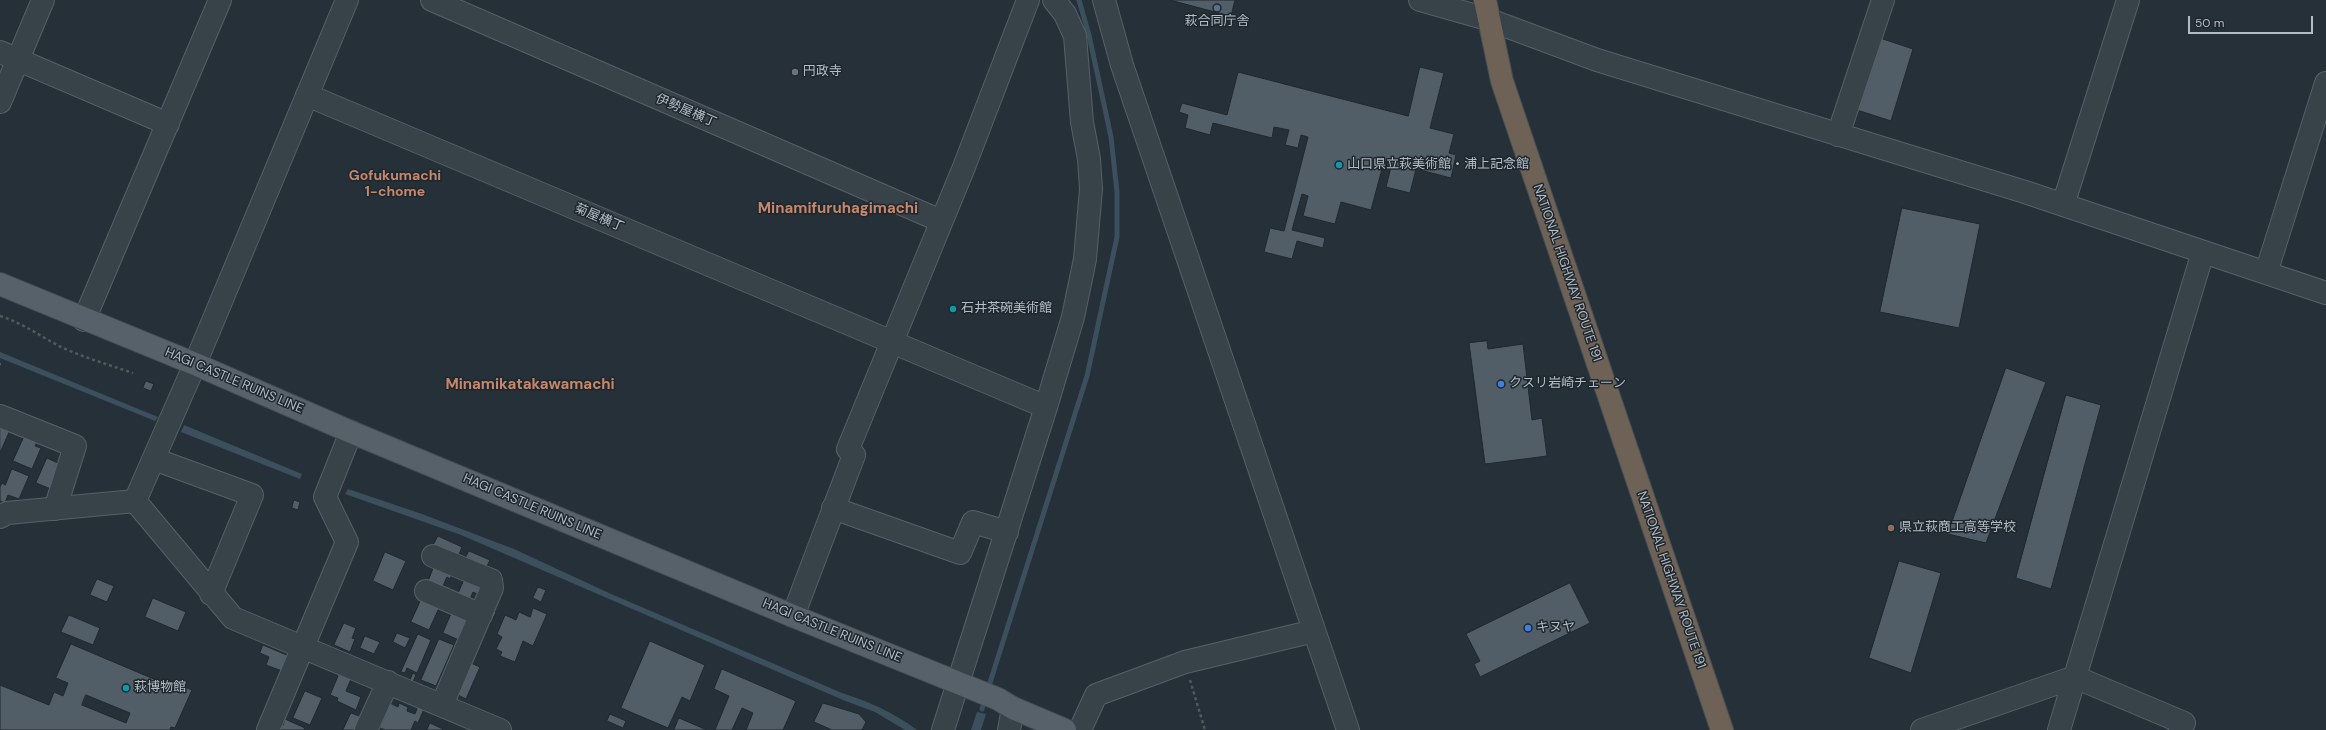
<!DOCTYPE html>
<html>
<head>
<meta charset="utf-8">
<style>
  body { margin:0 }
  #map { position:relative; width:2326px; height:730px; overflow:hidden; background:#253038; font-family:"DM Sans",sans-serif }
  canvas { display:block }
  .scale { position:absolute; left:2188px; top:16px; width:125px; height:18px; box-sizing:border-box; border:2px solid #b4bdc5; border-top:0; padding-left:5px; font-size:12px; line-height:14px; white-space:nowrap; color:#b4bdc5; -webkit-text-stroke:3px #1e272e; paint-order:stroke }
</style>
</head>
<body>
<div id="map">
<canvas width="2326" height="730"></canvas>
<div class="scale">50 m</div>
</div>
<script>
const context = document.querySelector('canvas').getContext('2d');
context.lineJoin = 'round';
function paint(path, color) { context.fillStyle = color; context.fill(path, 'evenodd'); }
function strokePath(path, color, width, dash) { context.strokeStyle = color; context.lineWidth = width; context.lineCap = dash ? 'butt' : 'round'; context.setLineDash(dash || []); context.stroke(path); }
function label(font, color, halo, rows, align = 'center') {
  context.font = font + ' "DM Sans","Noto Sans JP",sans-serif'; context.lineWidth = 3; context.setLineDash([]); context.textBaseline = 'middle'; context.strokeStyle = halo; context.fillStyle = color; for (const [text, x, y, turn = 0] of rows) {
    context.save(); context.translate(x, y); context.rotate((+turn || 0) * Math.PI / 180); context.textAlign = isNaN(turn) ? turn : align; if (halo) context.strokeText(text, 0, 0); context.fillText(text, 0, 0); context.restore();
  }
}
paint(new Path2D(`
  M0 352 158 417 155 421 0 358Z
  M184 425 302 474 300 479 181 432Z
  M348 489 422 514 514 549 609 593 842 693C870 702 893 712 917 730H905L875 712 843 700 461 535 345 494Z
  M977 712 986 714 981 730H971Z`), '#3b4f5d');
strokePath(new Path2D(`
  M988 689 1087 376 1117 237V192L1111 137 1089 35 1079 0
  M982 709 985 699`), '#3b4f5d', 5);
const building = new Path2D(`
  M1170 0H1235L1231 16Z
  M1880 38 1913 49 1891 121 1857 110Z
  M1420 67 1444 73 1430 128 1454 134 1449 153 1456 155 1451 178 1416 169 1410 193 1386 187 1392 163 1379 160 1377 167 1382 169 1371 210 1341 202 1335 224 1303 216 1308 196 1302 194 1292 230 1325 238 1323 248 1297 241 1292 259 1264 252 1270 228 1284 231 1308 137 1301 135 1298 148 1285 145 1289 130 1274 127 1272 138 1213 123 1210 135 1185 128 1188 115 1179 112 1182 103 1227 115 1238 72 1408 116Z
  M1902 208 1980 224 1959 328 1880 312Z
  M1487 341 1488 349 1523 344 1532 420 1542 418 1547 456 1485 464 1469 343Z
  M2006 368 2046 382 1986 543 1948 534Z
  M146 381 154 384 151 391 143 388Z
  M2066 395 2101 405 2051 589 2016 578Z
  M0 425 10 430 0 453Z
  M24 437 37 442 35 446 41 448 32 469 13 461Z
  M47 458 62 465 51 489 36 483Z
  M12 469 29 476 19 499 8 495 5 503 0 501V487L2 483 5 485Z
  M294 500 300 502 298 510 292 508Z
  M438 536 462 547 458 557 433 546Z
  M469 551 490 560 485 570 464 561Z
  M385 552 406 561 393 590 373 581Z
  M1899 561 1941 573 1911 673 1869 658Z
  M435 564 453 572 450 579 447 577 442 588 428 582Z
  M465 578 481 585 477 594 473 592 470 599 458 594Z
  M97 579 114 586 107 602 90 595Z
  M1570 583 1590 623 1480 677 1474 664 1480 661 1466 634Z
  M538 587 546 590 541 602 533 598Z
  M153 598 186 612 178 631 145 617Z
  M421 600 439 608 429 630 411 622Z
  M533 608 547 614 533 646 523 641 515 662 500 656 502 652 496 649 502 637 497 634 505 615 516 620 519 612 530 617Z
  M493 611 496 612 491 623 488 622Z
  M452 612 468 619 459 640 443 633Z
  M69 615 100 628 93 645 61 632Z
  M344 623 356 628 352 638 355 639 350 652 334 645Z
  M397 633 410 638 405 648 393 642Z
  M418 634 431 640 417 673 407 668 405 673 401 672Z
  M365 636 380 642 374 654 360 648Z
  M439 639 454 645 436 686 421 680Z
  M650 641 705 665 690 701 682 697 668 728 621 708Z
  M71 644 168 685 169 681 192 690 175 728 171 727 170 730H0V685L49 705 54 692 63 696 68 683 56 678ZM86 695 130 713 126 723 82 705Z
  M263 645 289 656 282 671 266 665 269 657 260 653Z
  M471 663 480 667 466 699 458 695Z
  M722 669 796 701 783 730H746L753 713 742 708 732 730H715L729 696 714 689Z
  M337 670 351 679 346 691 361 697 356 710 337 701 338 698 330 695 338 676 336 674Z
  M413 673 416 675 412 684 409 683Z
  M305 691 322 698 310 725 293 718Z
  M390 703 398 707 399 703 408 707 407 711 415 714 418 706 424 709 418 723 415 721 411 730H385L380 728Z
  M823 703 859 714 866 722 862 730H832L814 722Z
  M351 713 362 717 357 730H343Z
  M610 714 626 721 623 728 607 721Z
  M679 718 707 730H674Z
  M285 719 305 728 304 730H276L279 723 283 725Z
  M430 723 443 729 442 730H427Z`);
paint(building, '#515d67');
strokePath(building, '#202930', 1);
const minor = new Path2D(`
  M432 0 941 221
  M1104 0 1122 65 1348 730
  M1420 0 1487 19 1597 60 2025 192 2326 293
  M0 52 168 124
  M307 95 1046 407
  M0 102 43 0
  M1838 135 1883 0
  M2063 205 2128 0
  M2266 273 2326 83
  M84 320 220 0
  M0 416 75 446 55 509
  M154 459 252 495 211 594
  M135 501 233 618 500 730
  M833 508 960 553 973 522 1007 532
  M0 517 7 513 135 501 195 364 347 0
  M433 556 491 580 492 588 442 705
  M426 591 481 615
  M793 616 854 455 848 449 964 167 1028 0
  M268 730 347 542 325 497 351 432
  M366 730 388 682
  M943 730 1046 407 1073 317 1085 259 1091 189 1089 159 1082 122 1075 36 1065 14 1054 0
  M1009 730 1013 708
  M1080 730 1096 695 1185 662 1314 631
  M1922 730 2075 677 2184 723 2180 730
  M2059 730 2203 252`);
const major = new Path2D(`
  M0 284 195 364 351 432 793 616 998 699 1013 708 1065 730`);
const highway = new Path2D(`
  M1485 0 1502 81 1722 730`);
strokePath(minor, '#576067', 24);
strokePath(major, '#424b52', 24);
strokePath(highway, '#444d54', 24);
strokePath(new Path2D(`
  M0 316C23 323 41 337 63 348 86 358 109 365 133 373
  M0 364H1
  M1190 680 1205 730`), '#4c5d5c', 2.5, [3, 3]);
strokePath(minor, '#384249', 22);
strokePath(major, '#576169', 22);
strokePath(highway, '#6e6156', 22);
for (const [x, y, r, color] of [
  [1217,8,4,"#5c6f8a"],
  [795,72,4,"#6b7280"],
  [1339,165,4,"#0f9aa8"],
  [953,309,4,"#0f9aa8"],
  [1501,384,4,"#3f7fe0"],
  [1891,528,4,"#8d6e63"],
  [1528,628,4,"#3f7fe0"],
  [126,688,4,"#0f9aa8"]
]) { const dot = new Path2D(); dot.arc(x, y, r, 0, 2 * Math.PI); context.fillStyle = color; context.fill(dot); strokePath(dot, '#1e272e', 1.5); }
label('13px', '#b4bdc5', '#1e272e', [
  ["萩合同庁舎",1217,22,"center"],
  ["円政寺",803,72],
  ["山口県立萩美術館・浦上記念館",1347,165],
  ["石井茶碗美術館",961,309],
  ["クスリ岩崎チェーン",1509,384],
  ["県立萩商工高等学校",1899,528],
  ["キヌヤ",1536,628],
  ["萩博物館",134,688]
], 'left');
label('13px', '#b4bdc5', '#1e272e', [
  ["伊勢屋横丁",686,111,23],
  ["菊屋横丁",599,218,23],
  ["NATIONAL HIGHWAY ROUTE 191",1567,273,71],
  ["HAGI CASTLE RUINS LINE",234,381,23],
  ["HAGI CASTLE RUINS LINE",532,507,23],
  ["NATIONAL HIGHWAY ROUTE 191",1671,580,71],
  ["HAGI CASTLE RUINS LINE",832,631,22]
]);
label('bold 14px', '#c7876c', '#1e272e', [
  ["Gofukumachi",395,176],
  ["1-chome",395,192]
]);
label('bold 15px', '#c7876c', '#1e272e', [
  ["Minamifuruhagimachi",838,209],
  ["Minamikatakawamachi",530,385]
]);
</script>
</body>
</html>
